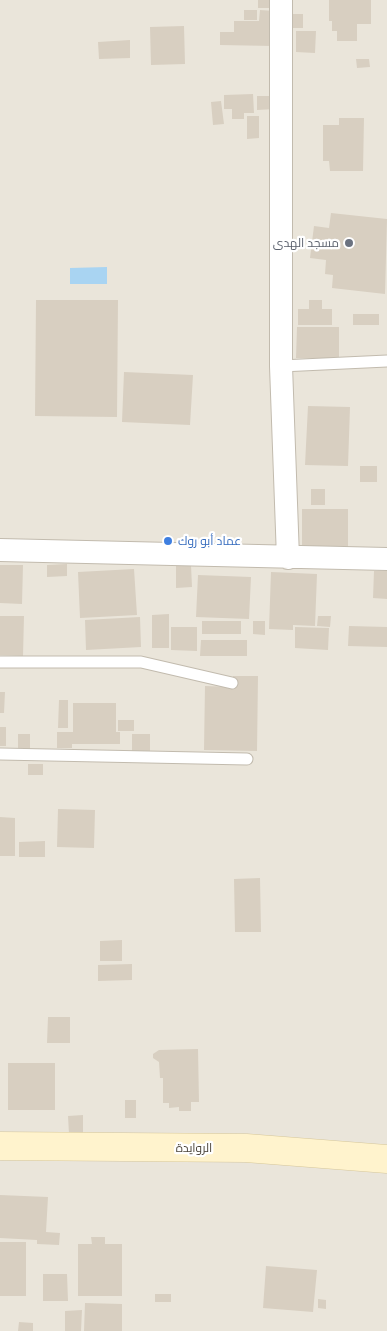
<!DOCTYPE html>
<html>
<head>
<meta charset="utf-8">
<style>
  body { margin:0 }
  canvas { display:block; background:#f6f3ec }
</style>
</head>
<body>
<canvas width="387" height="1331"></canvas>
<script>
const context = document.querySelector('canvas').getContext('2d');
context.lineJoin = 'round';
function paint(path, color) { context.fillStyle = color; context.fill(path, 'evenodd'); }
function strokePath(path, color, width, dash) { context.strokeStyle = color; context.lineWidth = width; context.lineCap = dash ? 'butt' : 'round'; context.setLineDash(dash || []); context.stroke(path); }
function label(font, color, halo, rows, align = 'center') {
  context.font = font + ' Raleway,Cairo,sans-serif'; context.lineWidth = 4.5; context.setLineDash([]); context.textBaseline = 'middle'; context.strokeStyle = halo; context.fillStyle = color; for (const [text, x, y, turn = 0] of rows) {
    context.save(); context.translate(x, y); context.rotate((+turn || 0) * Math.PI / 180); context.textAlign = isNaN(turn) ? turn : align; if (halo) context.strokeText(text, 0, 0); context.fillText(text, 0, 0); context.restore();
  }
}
paint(new Path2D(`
  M0 0H387V1331H0Z`), '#eae5da');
paint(new Path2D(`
  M107 267V284H70V268Z`), '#a9d4f2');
paint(new Path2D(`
  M258 0H273V8H258Z
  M329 0H371V24H357V41H337V31H332V21H329Z
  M244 10H257V20H244Z
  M260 10 274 11 273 46 220 45V32H234V21H259Z
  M292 14H303V28H292Z
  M184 26 185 64 151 65 150 27Z
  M296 31H316L315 53 296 52Z
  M130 40V58L99 59 98 42Z
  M356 59H369L370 67 357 68Z
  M253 94 254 113H244V119H232V109H224V95Z
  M257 96H274L275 109 257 110Z
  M221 101 224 124 213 125 211 102Z
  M247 116H259V138L247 139Z
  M339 118H364L363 171H330L329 161H323V125H339Z
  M331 213 387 219 385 294 332 288 333 275 325 274 326 260 310 258 314 226 329 228Z
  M36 300H118L117 417 35 416Z
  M309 300H322V309H332V325H298V309H309Z
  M353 314H379V325H353Z
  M297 327H339V358H296Z
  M124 372 193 375 190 425 122 422Z
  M308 406 350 407 348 466 305 465Z
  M360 466H377V482H360Z
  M311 489H325V505H311Z
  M302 509H348V548H302Z
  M67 564V576L47 577V565Z
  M0 565H23L22 604 0 603Z
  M191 565 192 587 176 588V566Z
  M134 569 137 615 80 618 78 572Z
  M374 571H387V599L373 598Z
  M271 572 317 574 315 626 293 625V630L269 629Z
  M198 575 251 577 249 619 196 617Z
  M169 614V648H152V615Z
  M0 616H24L23 656 0 655Z
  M318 616H331L330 627 317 626Z
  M140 617 141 647 86 650 85 620Z
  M202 621H241V634H202Z
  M253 621H265V635L253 634Z
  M349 626 387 627V647L348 646Z
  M171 627H197V651L171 650Z
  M295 627 329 628 328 650 295 648Z
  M201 640H247V656H200Z
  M233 676H258L257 751 204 750 205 686 233 687Z
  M0 692H5L4 713H0Z
  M59 700H68V728H58Z
  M73 703H116V732H120V744H72V748H57V732H73Z
  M118 720H134V731H118Z
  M0 727H6V746H0Z
  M18 734H30V750H18Z
  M132 734H150V753H132Z
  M28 764H43V775H28Z
  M58 809 95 810 94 848 57 847Z
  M0 817 15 818V856H0Z
  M45 841V857H19V842Z
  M260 878 261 932H235L234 879Z
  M122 940V961H100V941Z
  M132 964V980L98 981V965Z
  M48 1017H70V1043H47Z
  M198 1049 199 1102H191V1111H179V1107L169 1108V1103H163V1078H160L159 1062 153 1058V1054L159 1050Z
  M8 1063H55V1110H8Z
  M125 1100H136V1118H125Z
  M83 1115V1133L69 1134 68 1116Z
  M0 1195 48 1197 46 1232 60 1233 59 1245 37 1244V1240L0 1238Z
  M91 1237H105V1244H122V1296H78V1244H92Z
  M0 1242H26V1296H0Z
  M266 1266 317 1270 313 1312 263 1308Z
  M43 1274H67L68 1301H43Z
  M155 1294H171V1302H155Z
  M318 1299 326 1300V1309L318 1308Z
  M85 1303 122 1304V1331H84Z
  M82 1310 81 1331H65V1311Z
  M19 1322 33 1323V1331H18Z`), '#d8cfc1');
const lane = new Path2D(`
  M281 366 387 361
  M0 662H141L232 683
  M0 754 247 759`);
const street = new Path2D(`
  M281 0V366L288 558
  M0 550 387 559`);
const secondary = new Path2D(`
  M0 1146 246 1148 387 1159`);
strokePath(lane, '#c2bbae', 13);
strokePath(street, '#c2bbae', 24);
strokePath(secondary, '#d6c79b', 29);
strokePath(lane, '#fff', 11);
strokePath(street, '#fff', 22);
strokePath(secondary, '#fff3cd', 28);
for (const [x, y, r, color] of [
  [349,243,5,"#6b7280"],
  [168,541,5,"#3f7fe0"]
]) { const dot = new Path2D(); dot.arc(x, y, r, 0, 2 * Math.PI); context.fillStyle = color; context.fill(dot); strokePath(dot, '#fff', 2); }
label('12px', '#5b616d', '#fff', [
  ["مسجد الهدى",339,243]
], 'right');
label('12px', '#366cbe', '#fff', [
  ["عماد أبو روك",178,541]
], 'left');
label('12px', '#4b4439', '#fff', [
  ["الروايدة",194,1148]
]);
</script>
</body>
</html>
